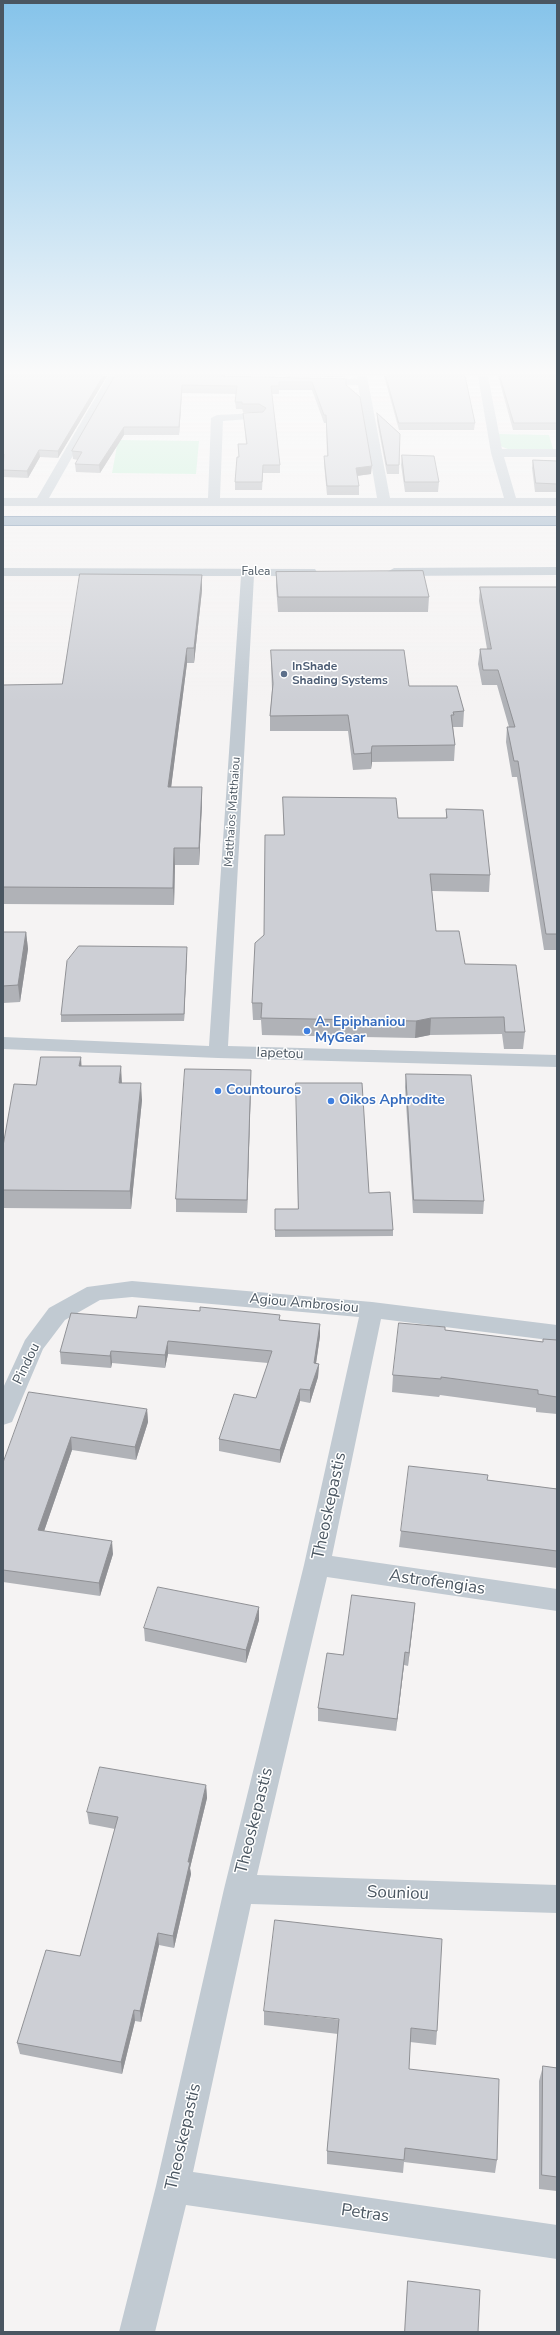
<!DOCTYPE html>
<html>
<head>
<meta charset="utf-8">
<style>
  body { margin:0 }
  #map { position:relative; width:560px; height:2335px; overflow:hidden; background:#f5f3f3; font-family:"Nunito Sans",sans-serif }
  canvas { display:block }
  .frame { position:absolute; inset:0; border:4px solid #4a5661; pointer-events:none }
</style>
</head>
<body>
<div id="map">
<canvas width="560" height="2335"></canvas>
<div class="frame"></div>
</div>
<script>
const context = document.querySelector('canvas').getContext('2d');
context.lineJoin = 'round';
function paint(path, color) { context.fillStyle = color; context.fill(path, 'evenodd'); }
function strokePath(path, color, width, dash) { context.strokeStyle = color; context.lineWidth = width; context.lineCap = dash ? 'butt' : 'round'; context.setLineDash(dash || []); context.stroke(path); }
function label(font, color, halo, rows, align = 'center') {
  context.font = font + ' "Nunito Sans",sans-serif'; context.lineWidth = 3; context.setLineDash([]); context.textBaseline = 'middle'; context.strokeStyle = halo; context.fillStyle = color; for (const [text, x, y, turn = 0] of rows) {
    context.save(); context.translate(x, y); context.rotate((+turn || 0) * Math.PI / 180); context.textAlign = isNaN(turn) ? turn : align; if (halo) context.strokeText(text, 0, 0); context.fillText(text, 0, 0); context.restore();
  }
}
paint(new Path2D(`
  M499 434 549 435 554 452 513 451 500 446Z
  M118 440 199 441 196 474 112 473Z`), '#c3f1d5');
const trunk = new Path2D(`
  M3 517H557V525H3Z`);
strokePath(trunk, '#7690ad', 2);
paint(new Path2D(`
  M108 376H118L49 498H208L211 418 217 415 259 413 265 416 263 418 223 421 220 498H377L358 385 317 384 312 381 317 378 357 379V376H367L390 498H504L491 453 478 376H488L502 449H557V457H504L516 498H557V506H3V498H37Z
  M557 567V575L394 576 387 572 394 568Z
  M3 568 315 569 317 572 310 576H254L228 1046 557 1055V1067L218 1058 3 1049V1037L209 1046 241 576H3Z
  M132 1281 372 1302 557 1325V1341L381 1319 332 1556 557 1589V1611L327 1577 257 1875 557 1885V1913L251 1904 193 2172 557 2225V2259L186 2205 155 2332H119L156 2186 224 1889 304 1565 359 1317 132 1297 100 1300 65 1320 43 1349 12 1422 3 1425V1388L25 1340 49 1308 87 1287Z`), '#c1cad2');
paint(trunk, '#9fb4c9');
paint(new Path2D(`
  M3 376H107L58 458 40 457 28 478 3 477Z
  M115 376 346 379V385L371 474 357 476 359 486V495H327L324 464V456H327L326 423H324L312 390H279V394H272L280 465V473H263L262 490H235V482L239 457 238 444H246L244 421 243 413 260 412H243L242 409H236L235 402 236 394 182 393 179 435H124L100 473 76 472 75 464 78 460 73 459 72 451Z
  M227 376H345V377Z
  M384 376H465L475 423 474 430H399Z
  M498 376H557V430H513Z
  M377 413 400 434 399 474H387L377 421Z
  M402 455 439 482 438 492H405L401 465Z
  M533 460 557 461V492H535L532 468Z
  M276 572 429 597 428 612H278L276 586Z
  M202 575V590L194 663H187L171 787H202V803L199 865H175L174 905 3 904V685L62 684Z
  M480 587H557V950H544L517 777H512L506 742 507 727H509L497 685H482L478 664 480 649H487L479 601Z
  M271 650 409 686 464 711 463 727H453L455 745 454 761 372 762 371 769 353 770 348 731H270V716L272 690 271 665Z
  M283 797 398 818H446V809L490 875 489 892 432 891 436 931 525 1032 523 1049H504L502 1034 430 1035 415 1038 262 1035 261 1020H253L252 1003 264 935 284 835Z
  M3 932H26L28 949 20 1002 3 1003Z
  M187 953 184 1021 61 1022V1015Z
  M82 1066 122 1083 142 1100 131 1209 3 1208V1146L36 1085Z
  M406 1074 484 1201 483 1214 413 1213 405 1087Z
  M251 1082 247 1213 176 1212V1199Z
  M369 1193 393 1230V1236L275 1237V1209H298Z
  M136 1318 280 1320 320 1324V1336L316 1364H319L318 1377 310 1403 300 1401 280 1463 219 1451V1439L256 1398 268 1363 168 1354 165 1368 112 1363 111 1368 61 1364 60 1352Z
  M445 1330 543 1342 557 1340V1414L536 1412V1408L440 1395 439 1397 392 1392 393 1375Z
  M147 1409 148 1422 136 1460 72 1450 44 1531 113 1554 100 1596 3 1582V1463Z
  M487 1480 557 1489V1568L399 1547 401 1531Z
  M415 1603 408 1666 404 1665 396 1731 318 1721V1708L343 1655Z
  M259 1620 246 1663 145 1641 144 1628Z
  M206 1785 207 1798 190 1868 191 1874 174 1948 159 1945 141 2022 135 2021 122 2074 20 2054 17 2043 80 1956 115 1829 89 1824 87 1812Z
  M264 2011 437 2031 436 2045 410 2042 409 2069 497 2160 495 2173 404 2162 403 2173 327 2164V2151L338 2034 264 2025Z
  M543 2066 557 2068V2191L539 2189V2081Z
  M408 2281 478 2332H405L407 2292Z`), '#b0b2b7');
paint(new Path2D(`
  M103 376H107L58 458V451Z
  M182 385V393L179 435V427Z
  M124 427V435L100 473 99 465Z
  M39 450 40 457 28 478 27 471Z
  M372 466 371 474 356 476V468Z
  M202 575V590L194 663V648Z
  M187 648V663L169 804 168 787Z
  M372 746V762L371 769V753Z
  M202 787V803L199 865V848Z
  M174 848 175 865 174 905 173 888Z
  M26 932 28 949 20 1002 18 985Z
  M187 947V953L184 1021V1014Z
  M431 1018 430 1035 415 1038 416 1021Z
  M81 1057 82 1074 79 1066Z
  M121 1066 122 1084 119 1083Z
  M251 1070V1082L247 1213V1200Z
  M141 1083 142 1100 131 1209 130 1191Z
  M320 1324V1336L314 1376V1363Z
  M168 1341V1354L165 1368V1355Z
  M111 1351 112 1363 111 1368 110 1356Z
  M319 1364 318 1377 310 1403V1390Z
  M300 1389V1401L280 1463V1450Z
  M147 1409 148 1422 136 1460 135 1447Z
  M71 1437 72 1450 40 1543 38 1530Z
  M112 1541 113 1554 100 1596 99 1583Z
  M415 1603 414 1616 408 1666 409 1653Z
  M259 1607V1620L246 1663V1650Z
  M405 1652 404 1665 396 1731 397 1719Z
  M206 1785 207 1798 190 1868 191 1874 174 1948 173 1936 188 1862Z
  M158 1933 159 1945 141 2022 140 2011Z
  M134 2010 135 2021 122 2074 121 2062Z`), '#909195');
const building = new Path2D(`
  M3 376H103L58 451 39 450 27 471 3 470 4 454 3 453Z
  M115 376H218L346 379V385L360 397 372 466 356 468 359 486H327L324 456H328L326 415H324L312 382H279V386H271L280 465H263L262 482H235L237 457H239L238 444H247L243 413 263 412 266 408 259 404H242V402H235L237 386 182 385 179 427H124L99 465 75 464 82 452 72 451Z
  M386 376H465L475 423H399Z
  M500 376H557V423H514Z
  M377 413 400 434 399 465H387Z
  M402 455 434 456 439 482H405Z
  M533 460 557 461V484L536 483Z
  M423 571 429 597H278L276 572Z
  M80 574 202 575 194 648H187L168 787H202L199 848H174L173 888 3 887V685L62 684Z
  M480 587H557V934H546L518 761H514L507 727H515L498 670H483L480 649H491Z
  M271 650H404L409 686H457L464 711 453 712 454 715H451L455 745 372 746 371 753 354 754 348 715 270 716 273 684Z
  M283 797 396 798 398 818H447L446 809 483 810 490 875 430 874 436 931H459L465 964 516 965 525 1032H505L504 1017 431 1018 416 1021 261 1018 262 1003H252L255 943 264 935 265 835H284Z
  M3 932H26L18 985 3 986Z
  M79 946 187 947 184 1014 61 1015 67 961Z
  M41 1057H81L79 1066H121L119 1083H141L130 1191 3 1190V1146L14 1084 36 1085Z
  M185 1069 251 1070 247 1200 176 1199Z
  M406 1074 471 1075 484 1201 414 1200Z
  M296 1083H362L369 1193 390 1192 393 1230H275V1209H298Z
  M139 1306 200 1311V1307L280 1315 279 1320 320 1324 314 1363 319 1364 310 1390 300 1389 280 1450 219 1439 234 1394 256 1398 272 1351 168 1341 165 1355 111 1351 110 1356 60 1352 71 1313 136 1318Z
  M399 1323 445 1327V1330L543 1342V1339L557 1340V1397L538 1394V1390L441 1377V1379L393 1375Z
  M29 1392 147 1409 135 1447 71 1437 38 1530 112 1541 99 1583 3 1570V1463Z
  M409 1466 488 1475 487 1480 557 1489V1551L401 1531Z
  M158 1587 259 1607 246 1650 144 1628Z
  M352 1595 415 1603 409 1653 405 1652 397 1719 318 1708 327 1653 343 1655Z
  M100 1767 206 1785 188 1862H190L173 1936 158 1933 140 2011 134 2010 121 2062 17 2043 46 1950 80 1956 118 1817 87 1812Z
  M275 1920 442 1939 437 2031 411 2028 409 2069 499 2079 497 2160 405 2148 404 2160 327 2151 339 2019 264 2011Z
  M543 2066 557 2068V2177L542 2175Z
  M408 2281 480 2290 478 2332H405Z`);
paint(building, '#cdcfd5');
strokePath(building, '#909195', 1);
const sky = context.createLinearGradient(0, 0, 0, 703);
sky.addColorStop(0, '#85c3ea');
sky.addColorStop(0.53, '#fafafa');
sky.addColorStop(1, '#fafafa00');
context.fillStyle = sky;
context.fillRect(0, 0, 560, 703);
for (const [x, y, r, color] of [
  [284,674,4,"#5c6f8a"],
  [307,1031,4,"#3f7fe0"],
  [218,1091,4,"#3f7fe0"],
  [331,1101,4,"#3f7fe0"]
]) { const dot = new Path2D(); dot.arc(x, y, r, 0, 2 * Math.PI); context.fillStyle = color; context.fill(dot); strokePath(dot, '#fff', 1.5); }
label('12px', '#4a5661', '#fff', [
  ["Falea",256,572],
  ["Matthaios Matthaiou",233,812,-86]
]);
label('bold 12px', '#4e5e75', '#fff', [
  ["InShade",292,667],
  ["Shading Systems",292,681]
], 'left');
label('bold 14px', '#366cbe', '#fff', [
  ["A. Epiphaniou",315,1023],
  ["MyGear",315,1039],
  ["Countouros",226,1091],
  ["Oikos Aphrodite",339,1101]
], 'left');
label('14px', '#4a5661', '#fff', [
  ["Iapetou",280,1054,2],
  ["Agiou Ambrosiou",304,1304,5],
  ["Pindou",27,1364,-64]
]);
label('17px', '#4a5661', '#fff', [
  ["Theoskepastis",330,1506,-78],
  ["Astrofengias",437,1583,8],
  ["Theoskepastis",255,1821,-76],
  ["Souniou",398,1894,2],
  ["Theoskepastis",184,2137,-77],
  ["Petras",365,2214,8]
]);
</script>
</body>
</html>
